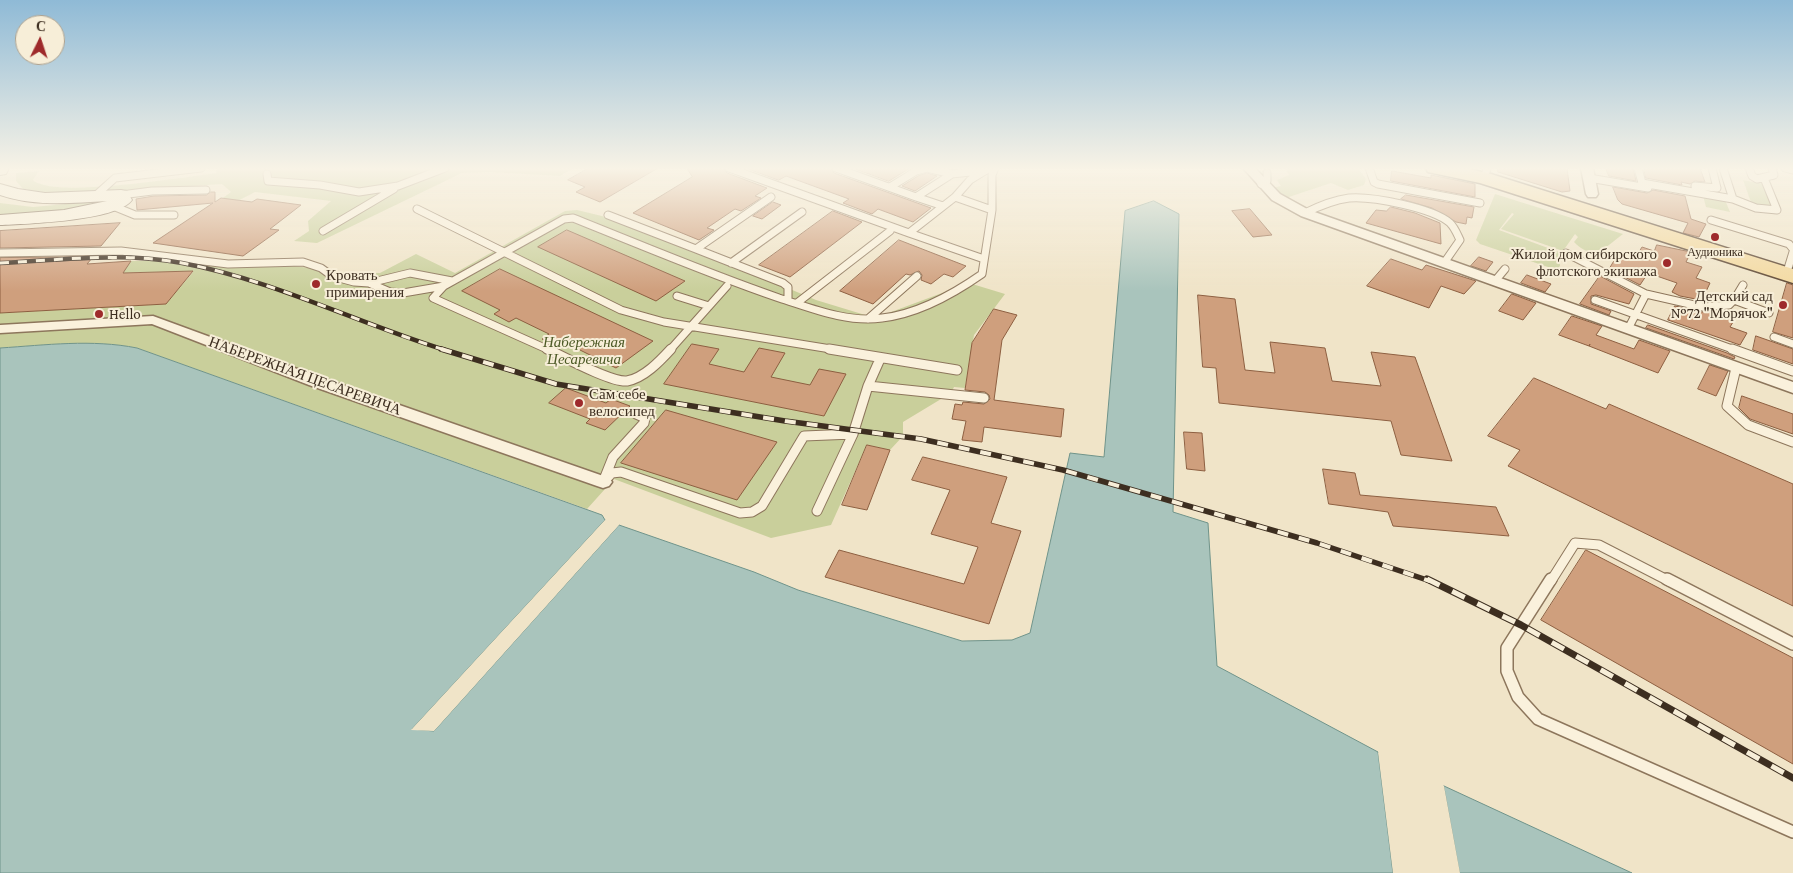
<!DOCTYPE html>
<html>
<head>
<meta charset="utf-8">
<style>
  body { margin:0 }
  #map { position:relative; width:1793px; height:873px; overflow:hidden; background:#f0e4c8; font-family:"Crimson Pro",serif }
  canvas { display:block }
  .north { position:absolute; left:15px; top:15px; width:50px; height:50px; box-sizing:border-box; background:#f7eed8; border:1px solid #ada18e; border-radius:50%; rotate:4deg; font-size:14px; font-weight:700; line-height:20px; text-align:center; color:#3d2e20 }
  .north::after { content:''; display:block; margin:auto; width:18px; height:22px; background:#9e2a2b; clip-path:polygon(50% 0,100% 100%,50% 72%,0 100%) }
</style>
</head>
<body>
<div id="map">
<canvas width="1793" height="873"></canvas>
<div class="north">С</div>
</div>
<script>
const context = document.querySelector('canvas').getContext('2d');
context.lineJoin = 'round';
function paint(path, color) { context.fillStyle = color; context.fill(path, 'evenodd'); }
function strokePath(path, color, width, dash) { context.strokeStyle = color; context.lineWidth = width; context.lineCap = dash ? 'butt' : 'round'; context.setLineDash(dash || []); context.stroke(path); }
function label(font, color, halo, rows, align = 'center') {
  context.font = font + ' "Crimson Pro",serif'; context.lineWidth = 4; context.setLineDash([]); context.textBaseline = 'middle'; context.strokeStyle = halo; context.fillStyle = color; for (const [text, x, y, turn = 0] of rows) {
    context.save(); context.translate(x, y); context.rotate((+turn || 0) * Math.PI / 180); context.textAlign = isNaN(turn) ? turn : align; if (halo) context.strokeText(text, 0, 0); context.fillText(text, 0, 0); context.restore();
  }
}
paint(new Path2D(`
  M218 168H573L560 176 490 172 462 173 317 243 294 241 309 231 308 221 331 201 255 192 224 208 208 209 231 192 222 184 86 193 55 194 23 189 16 181V173L39 171 33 180C53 199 184 177 216 173Z
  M1285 168H1358L1366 179 1364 185 1348 190 1331 183 1286 198 1272 188 1281 186 1277 180 1289 175Z
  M1743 180 1765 184 1775 209 1752 205Z
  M1495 194 1623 234 1600 252C1589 254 1581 249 1574 242L1578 237 1575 234 1563 251 1501 229 1514 214 1512 213 1499 230 1559 252 1560 266 1557 269 1548 267 1480 244 1476 240Z
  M1703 196 1725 200 1730 212 1706 207Z
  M109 200 84 208 0 216V203L33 207Z
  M577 210 602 216 740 268 816 300 875 318 969 283 1005 294 974 335 965 388 954 387 951 393 903 422V436L890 450 867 445 831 525 771 538 614 479 587 509 137 348C92 339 46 345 0 348V313L166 304 193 272 123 273 131 261H259L338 272 380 273 416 254 455 273 565 211Z`), '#c9cf9b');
const water = new Path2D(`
  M1154 201 1179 214 1173 512 1208 523 1217 666 1378 752 1393 873H0V348C46 345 92 339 137 348L602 515 605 520 412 729 434 731 619 525 754 572 798 590 962 641 1012 640 1030 633 1070 453 1104 457 1125 211Z
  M1444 786 1632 873H1460Z`);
paint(water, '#a9c4bc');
strokePath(water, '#6f938a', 1);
paint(new Path2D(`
  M605 520 606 522 417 728H433L616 524 619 525 434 731 411 730Z
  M1378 752 1381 754 1395 873H1393Z
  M1442 785 1444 786 1460 873H1457Z`), '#f0e4c8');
const building = new Path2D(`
  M589 168H658L600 202 576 192 585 187 568 180Z
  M687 168H724L727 173 767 188 755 196 761 198 741 211 735 209 707 228 714 230 699 240 633 213 692 177Z
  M746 168H831L834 173 931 208 913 222 878 209 872 214 843 203 849 199 786 176 779 180Z
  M853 168H910L889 181Z
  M1498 168H1567L1570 191 1562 192 1498 172Z
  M1606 168H1633L1636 181 1609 176Z
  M1644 168H1700L1705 182 1695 181 1690 184 1681 182 1682 185 1646 178Z
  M1392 171 1431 178V175L1475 184V197L1391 181Z
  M927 173 937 176 915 191 902 186 918 176Z
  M1613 187 1647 193 1653 190 1685 196 1691 219 1706 224 1699 237 1683 233 1688 223 1622 204 1618 200Z
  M211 192H215V202L221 198 252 202 257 199 301 205 270 229 279 230 243 256 153 243 213 203 137 210 136 199 154 196 206 195Z
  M1406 195 1474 207 1472 218 1467 217 1466 224 1456 222 1432 208 1401 199Z
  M773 202 781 205 762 219 753 216Z
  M1391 207 1415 213 1440 223 1441 244 1366 223 1376 210 1386 211Z
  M1250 209 1272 235 1253 237 1232 211Z
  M833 211 862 222 790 277 759 265Z
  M120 223 101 246 0 248V231Z
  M567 230 685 281 656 301 538 247Z
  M899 240 966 266 953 277 944 274 931 284 921 280 922 275 919 271 910 275 906 274 873 304 840 291Z
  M1657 245 1691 252 1686 262 1702 267 1696 278 1710 283 1702 300 1706 301 1680 296 1672 292 1677 283 1648 273 1640 285 1609 269 1618 254 1634 260 1642 247 1654 251Z
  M93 257 87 264 131 261 123 273 193 271 166 304 0 313V258Z
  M1479 257 1493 262 1486 271 1471 266Z
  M1391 259 1422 270 1426 265 1476 281 1464 294 1441 286 1429 308 1367 286Z
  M500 269 653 341 616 368 564 342 557 346 542 339 549 334 516 318 509 322 494 314 500 310 462 291Z
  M1527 275 1551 284 1545 292 1521 283Z
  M1600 276 1634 294 1629 304 1596 295 1591 296V304L1611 311 1609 315 1580 304Z
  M1787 283 1793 285V338L1773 332Z
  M1512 294 1536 303 1523 320 1499 311Z
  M1198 295 1235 299 1245 370 1275 373 1270 342 1325 348 1332 381 1381 386 1371 352 1415 357 1452 461 1401 455 1391 421 1219 403 1216 368 1203 367Z
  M1675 306 1702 312 1729 310 1738 314 1730 327 1747 333 1740 345 1668 320Z
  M994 309 1017 315 1002 340 994 400 1064 409 1061 437 984 427 982 442 962 440 966 421 952 419 955 404 962 405 963 402 984 404 990 399 989 395 985 392 965 390 972 343Z
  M1572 316 1602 326 1596 335 1634 349 1639 340 1670 351 1658 373 1589 346 1590 344 1589 346 1559 335Z
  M1648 325 1727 353 1735 357 1734 359 1646 328Z
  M1756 336 1793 349V364L1753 350Z
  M692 344 719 349 709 364 744 372 759 348 785 353 771 377 810 385 819 369 846 374 824 416 664 384Z
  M1710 365 1728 371 1716 396 1698 389Z
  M1534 378 1606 409 1609 404 1793 484V606L1508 466 1520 450 1488 436Z
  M566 388 606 403 611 399 630 406 605 430 586 423 590 419 549 403Z
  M1742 396 1793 414V434L1750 419 1739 408Z
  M666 410 777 442 737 500 621 463Z
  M1184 432 1202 433 1205 471 1187 469Z
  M867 445 890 450 867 510 842 505Z
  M923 457 1007 477 991 523 1021 531 989 624 825 577 839 550 964 584 978 547 931 534 950 490 912 480Z
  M1323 469 1355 473 1360 495 1496 507 1509 536 1393 526 1388 512 1329 504Z
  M1586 550 1793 658V764L1541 620Z`);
paint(building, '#cf9f7d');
strokePath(building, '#8d5f41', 1);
const laneFar2 = new Path2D(`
  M729 168 909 233 955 197 970 180 988 169
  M836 168 916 197 952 174 980 171
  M927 168 952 174
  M1369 168 1374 182 1378 184 1480 203
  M1638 168 1642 183 1733 199 1756 208 1777 210 1764 178
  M1723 168 1733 199
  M1749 168 1752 176 1757 179 1774 175 1772 168
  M1785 168 1793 170
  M267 174 268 181 320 185 359 192 398 186 445 168
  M1484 178 1487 169
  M1589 178 1648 188
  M1261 184 1267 181V173
  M1695 186 1717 188 1712 168
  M890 187 916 171 927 168
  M121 195 152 191 206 190
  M95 196 115 178 201 168
  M771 197 696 249 783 283 788 287V300
  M916 197 943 206
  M113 206 135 215H174
  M417 209 621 310 664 322 837 350
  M992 210V175L995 168
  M1305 213C1319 206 1334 200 1349 198 1372 196 1433 208 1450 223 1455 228 1457 234 1460 240L1444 263
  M608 215 696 249
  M1711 220 1789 244 1793 249
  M323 231 394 189
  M909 233 984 259
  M0 253 121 251 228 264 303 262 321 268 332 276 354 282 369 283 390 292 403 293 444 286 564 219 573 218C641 245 709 274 779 298 811 308 847 323 882 318 918 314 952 295 982 274L992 210 955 197
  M1566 253 1646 294 1628 329
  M731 263 802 212
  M1786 275 1793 252
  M1495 281 1505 269
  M369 283 410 273 452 281
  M444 286 433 298 549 350
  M1646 294 1703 307 1729 305 1734 300 1769 313
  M677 296 709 306
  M1595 300 1735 350
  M1734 300 1743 285
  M797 303 890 231
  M868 319 917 276
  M1774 337 1793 344
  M670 350 727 286`);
const laneFar1 = new Path2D(`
  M547 349C562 356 612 383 627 381 644 378 660 361 671 349
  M829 349 957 370
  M1732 349 1793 371
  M1736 368 1727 406 1748 425 1793 442
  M868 386 984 398
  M636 414 645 418 644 423 613 457 603 482 612 473 621 472 740 513 752 512 762 506 804 436 853 434 868 386 880 359
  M817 511 853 434
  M1551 581 1575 543 1599 545 1669 581`);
const lane = new Path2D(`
  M1551 579 1507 648V671L1518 697 1538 719 1793 832
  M1667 579 1793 644`);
const street = new Path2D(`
  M1243 168H1255L1280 194 1309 210 1793 382V393L1301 216 1272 200Z
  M1581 168H1593L1598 194 1596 197H1588L1586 194Z
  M153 316 319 377 609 478 612 482 609 486 603 488 597 486 309 385 152 324 0 333V325Z`);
const secondary = new Path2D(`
  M0 168H9L6 174 0 175Z
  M0 184 18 189 45 193 121 190 127 191 132 200C117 221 26 224 0 225V215L64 210 107 201C71 203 35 207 0 195Z`);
const primary = new Path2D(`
  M1426 168H1465L1491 174 1793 269V283L1480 183 1428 172Z`);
strokePath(laneFar2, '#8d765c', 9);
strokePath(laneFar1, '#8d765c', 11);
strokePath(lane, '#8d765c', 14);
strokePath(street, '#8d765c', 3);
strokePath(secondary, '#6f573f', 2);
strokePath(primary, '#5b4430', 3);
strokePath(laneFar2, '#faf1dc', 7);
strokePath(laneFar1, '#faf1dc', 9);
strokePath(lane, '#faf1dc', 11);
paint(street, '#faf1dc');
paint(secondary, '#faf1dc');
paint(primary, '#f3d9a0');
const railFar2 = new Path2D(`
  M0 263C60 260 122 252 182 263 273 280 357 323 445 350`);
const railFar1 = new Path2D(`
  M441 349 556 384 785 421 921 439 1063 470 1317 543 1430 581`);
const rail = new Path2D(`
  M1427 579 1521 625 1793 778`);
strokePath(railFar2, '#3d2e20', 4.5);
strokePath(railFar1, '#3d2e20', 5.5);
strokePath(rail, '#3d2e20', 7);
strokePath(railFar2, '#f7eed8', 3, [9]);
strokePath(railFar1, '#f7eed8', 4, [11]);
strokePath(rail, '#f7eed8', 5, [14]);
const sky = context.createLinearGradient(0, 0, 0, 291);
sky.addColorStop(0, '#8fbad6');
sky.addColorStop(0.58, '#f8f3e6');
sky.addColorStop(1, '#f8f3e600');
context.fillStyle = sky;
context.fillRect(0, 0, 1793, 291);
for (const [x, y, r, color] of [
  [1715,237,5,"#9e2a2b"],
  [1667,263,5,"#9e2a2b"],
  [316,284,5,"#9e2a2b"],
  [1783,305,5,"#9e2a2b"],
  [99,314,5,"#9e2a2b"],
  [579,403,5,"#9e2a2b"]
]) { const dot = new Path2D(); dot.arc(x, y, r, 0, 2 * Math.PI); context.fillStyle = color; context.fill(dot); strokePath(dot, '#f7eed8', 2); }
label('12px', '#3d2e20', '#f7eed8', [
  ["Аудионика",1715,252]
]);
label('15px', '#3d2e20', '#f7eed8', [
  ["Жилой дом сибирского",1657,254,"right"],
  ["флотского экипажа",1657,271,"right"],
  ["Кровать",326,275],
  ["примирения",326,292],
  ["Детский сад",1773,296,"right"],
  ["№72 \"Морячок\"",1773,313,"right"],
  ["Hello",109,314],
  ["Сам себе",589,394],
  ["велосипед",589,411]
], 'left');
label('italic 15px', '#4d5a26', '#f7eed8', [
  ["Набережная",584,342],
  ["Цесаревича",584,359]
]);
label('15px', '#3d2e20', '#f7eed8', [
  ["НАБЕРЕЖНАЯ ЦЕСАРЕВИЧА",305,376,20]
]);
</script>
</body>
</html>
